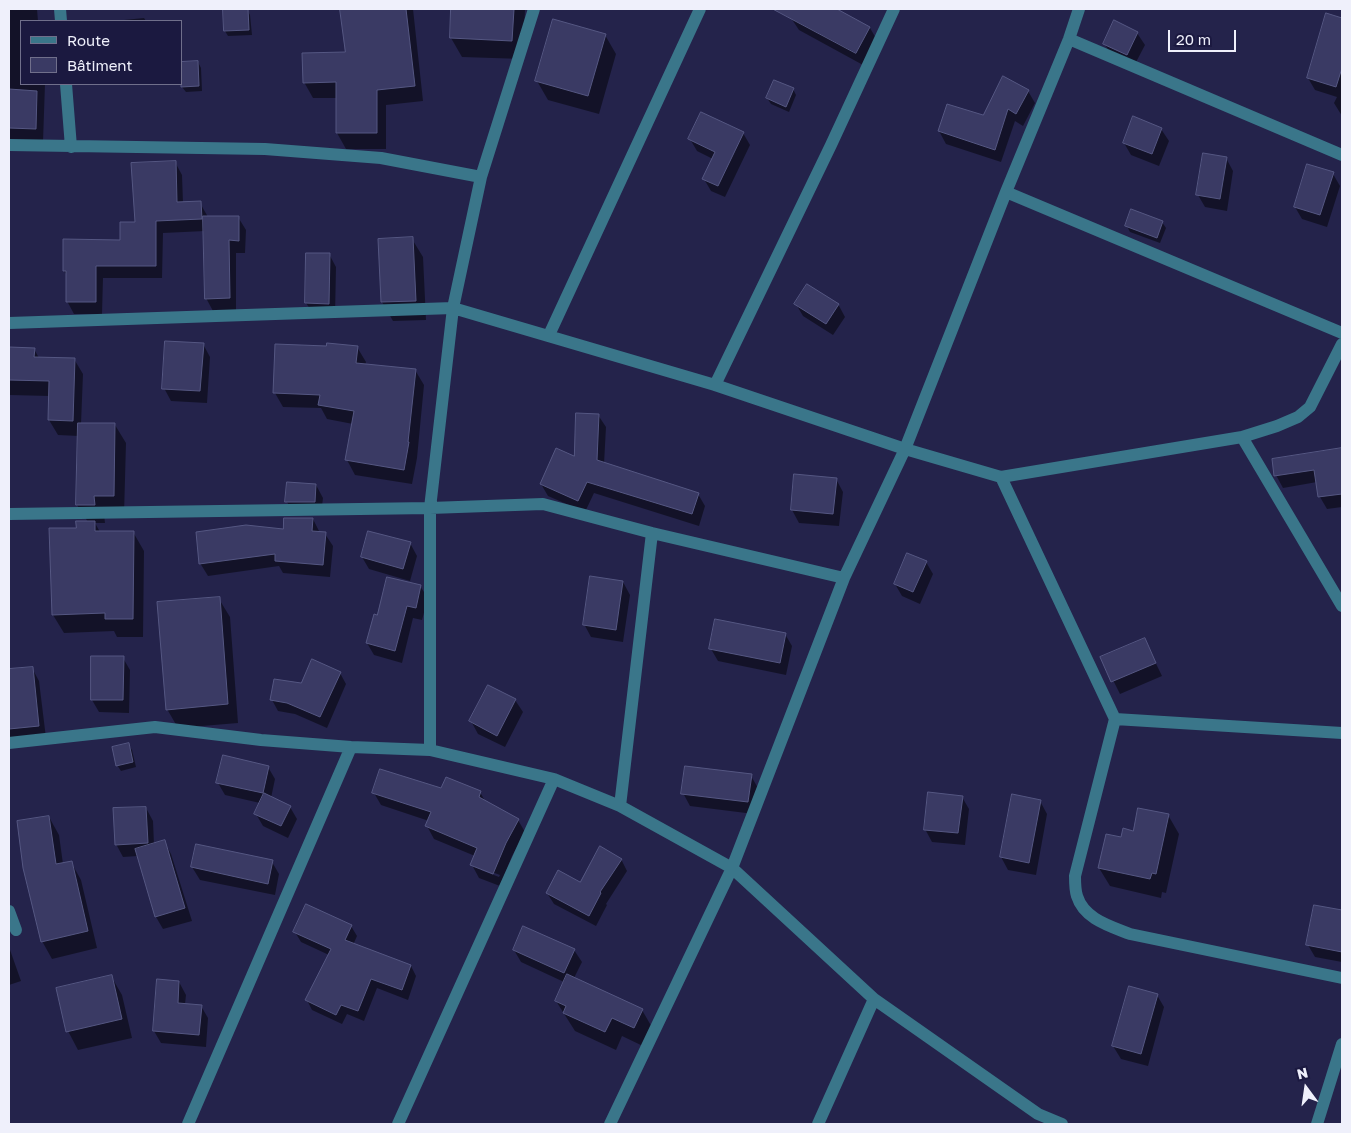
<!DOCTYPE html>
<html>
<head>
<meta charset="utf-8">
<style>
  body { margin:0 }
  #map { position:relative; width:1351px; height:1133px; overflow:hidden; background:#24234b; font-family:"Golos Text",sans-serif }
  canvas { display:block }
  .frame { position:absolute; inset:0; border:10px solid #eff0fb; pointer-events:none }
  .legend { position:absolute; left:20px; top:20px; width:162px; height:65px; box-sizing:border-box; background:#1b1940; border:1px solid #706f8b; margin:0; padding:6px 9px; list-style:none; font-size:15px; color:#eff0fb }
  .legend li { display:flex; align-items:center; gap:10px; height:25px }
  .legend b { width:25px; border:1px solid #706f8b }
  .north { position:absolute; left:1281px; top:1063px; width:50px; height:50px; -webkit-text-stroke:4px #1b1940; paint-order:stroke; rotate:346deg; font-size:14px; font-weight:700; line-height:20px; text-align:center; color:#eff0fb }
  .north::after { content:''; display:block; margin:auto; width:18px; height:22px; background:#eff0fb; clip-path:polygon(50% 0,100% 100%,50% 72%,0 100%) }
  .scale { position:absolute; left:1168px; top:30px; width:68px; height:22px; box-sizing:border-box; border:2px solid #eff0fb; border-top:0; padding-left:6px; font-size:15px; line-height:18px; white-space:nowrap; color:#eff0fb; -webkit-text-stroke:4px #1b1940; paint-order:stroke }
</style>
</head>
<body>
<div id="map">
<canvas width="1351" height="1133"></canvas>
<div class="frame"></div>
<ul class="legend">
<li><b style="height:6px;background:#3a768a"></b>Route</li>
<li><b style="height:14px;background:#3a3a64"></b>Bâtiment</li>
</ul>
<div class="north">N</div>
<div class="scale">20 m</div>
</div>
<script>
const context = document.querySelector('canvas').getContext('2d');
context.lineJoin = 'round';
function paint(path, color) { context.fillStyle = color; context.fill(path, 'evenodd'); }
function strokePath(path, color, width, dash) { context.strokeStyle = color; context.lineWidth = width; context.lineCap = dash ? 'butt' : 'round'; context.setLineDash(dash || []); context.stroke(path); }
paint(new Path2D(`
  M9 9H37L38 21H21V84H45L43 142 9 141Z
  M247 9 250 15 252 35 228 36 225 31Z
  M341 9H413L423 101 386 105V149H346L337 133V98H313L304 82 346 53Z
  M452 9H525L523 59 462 57 451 38Z
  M796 9H834L870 28 877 40 863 65 799 30 791 18Z
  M1327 15 1342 20V116L1334 103 1337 97 1315 90 1308 78Z
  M144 18 146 21H124V20Z
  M1137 33 1145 45 1134 66 1112 56 1104 43Z
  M605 35 616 54 599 114 548 100 537 81Z
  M198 62 201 68 202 91 186 92 182 87Z
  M793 89 796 95 789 112 771 104 767 98Z
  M1028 91 1035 103 1023 126 1015 121 1001 162 946 144 939 131 947 105 983 117Z
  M1161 129 1169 141 1159 166 1131 155 1124 143Z
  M743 133 750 145 725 197 711 191 704 179 713 159 697 151 690 139Z
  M1226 158 1233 171 1227 211 1205 207 1198 195Z
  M175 162 182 175 183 203H200L208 217H238L246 230 245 253H236V310L213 311 206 298 205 231 163 233 162 278H103L102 314H74L67 301 68 277 64 271 65 240 121 241 136 223Z
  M1333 174 1340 186 1327 227 1302 219 1295 207Z
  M1162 222 1166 228 1160 243 1130 232 1127 226Z
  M412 239 423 257 426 320 393 321 382 302Z
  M329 254 336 267 335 316 314 315 306 303Z
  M796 304H838L845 317 833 335 803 316Z
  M203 344 210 357 207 403 171 401 164 388Z
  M357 347 366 362 365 365 415 370 424 385 417 458 412 484 355 475 347 460 353 424 327 419 321 408 283 407 275 393Z
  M9 349H34L39 358 74 359 83 374 81 424 115 425 126 443 124 515 104 514 105 523H95L100 532H133L144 551 143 637H117L114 631 64 633 53 615 77 529 88 522 77 505 79 436 58 435 49 420 50 396 9 395Z
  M598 415 606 427 604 464 698 494 705 506 699 526 594 493 585 512 548 496 541 484 575 458Z
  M1342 449V507L1327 509 1320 497 1317 482 1283 488 1276 475Z
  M795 475 836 479 843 492 839 526 799 523 792 510Z
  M316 485 323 498 321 514H294L287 502Z
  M313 519 320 533 325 534 333 546 330 577 283 573 279 566 208 576 200 563Z
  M410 543 417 556 410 581 369 569 362 557Z
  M926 562 933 574 920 604 902 596 895 584Z
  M623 582 630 595 623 642 591 637 584 624Z
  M420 586 428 598 422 620 413 618 402 663 374 655 367 643 378 616Z
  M219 599 230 617 238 723 178 728 167 709Z
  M785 634 792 646 786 675 718 661 711 649Z
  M1144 639 1162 676 1120 694 1102 658Z
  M123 658 130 670 129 713 99 712 92 700Z
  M32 668 39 681 46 738 9 741V670Z
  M340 673 346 684 327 728 295 714 278 711 272 700 302 685Z
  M515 700 523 712 505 747 478 734 471 721Z
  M128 744 132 750 136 767 121 771 117 765Z
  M268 767 275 779 271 798 290 807 297 819 288 838 263 826 256 814 260 803 225 795 218 783Z
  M751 776 758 788 754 814 690 806 683 793Z
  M480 792 486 803 518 820 525 832 512 856 500 886 479 878 472 865 475 856 434 839 427 826 429 821 381 805 374 793ZM481 868 500 875 499 877 481 870Z
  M962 797 969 809 965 845 932 842 925 829Z
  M1040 801 1047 814 1036 875 1008 870 1001 857Z
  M146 808 153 821 154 845 164 841 171 854 192 921 163 929 156 917 138 856 123 857 116 844Z
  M1168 815 1179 834 1166 893 1162 892 1161 898 1110 886 1099 868 1122 838Z
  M49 817 59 835 63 864 71 862 81 880 97 948 52 959 42 941Z
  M621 859 627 871 606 904 607 905 596 926 554 904 547 893 580 883Z
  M272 862 279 874 275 895 200 880 192 867Z
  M1315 906 1342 911V962L1315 957 1308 945Z
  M351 926 357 936 353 945 411 966 416 976 408 1000 377 988 364 1021 347 1014 342 1024 312 1010 307 1000 329 955 301 942 295 932Z
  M9 947 21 981 9 985Z
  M514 950H574L582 962 574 978 642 1010 653 1029 645 1047 622 1036 616 1050 575 1031 556 1001 564 982 521 962Z
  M111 976 122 995 132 1038 78 1050 68 1031Z
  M179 982 186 995 185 1004 201 1006 208 1018 206 1047 161 1043 154 1031Z
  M1157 995 1164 1007 1148 1066 1121 1059 1113 1046Z`), '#0007');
const building = new Path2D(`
  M223 9H248L249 30 224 31Z
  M340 9H406L415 86 377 90V133H336V82L303 83 302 53 345 52Z
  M451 9H514L512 41 450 38Z
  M773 9H837L870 27 856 53Z
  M1326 13 1342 18V68L1336 87 1307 78Z
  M553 19 606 34 588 96 535 81Z
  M1114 20 1138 32 1127 55 1103 44Z
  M198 61 199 86 181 87V62Z
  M1003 76 1029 90 1016 114 1008 109 995 150 938 131 947 104 983 115Z
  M774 80 794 88 786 107 766 98Z
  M9 89 37 91 36 129 9 128Z
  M701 112 744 132 718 186 702 179 715 152 688 139Z
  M1133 116 1162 128 1152 154 1123 143Z
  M1203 153 1227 157 1220 199 1196 195Z
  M176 161 177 202 201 201 202 219 156 221V266H96V302H66V271H63V239L120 240V222H135L131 163Z
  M1307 164 1334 172 1320 215 1294 207Z
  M1131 209 1163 221 1157 238 1125 226Z
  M203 216H239V241L229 240 230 298 205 299Z
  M413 237 416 301 381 302 378 239Z
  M306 253H330L329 304 305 303Z
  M807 284 839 304 826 324 794 304Z
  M165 341 204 343 200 391 162 389Z
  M327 343 358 346 356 363 416 369 408 442H409L404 470 345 460 354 411 318 405 320 395 273 393 275 344 326 346Z
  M9 347 35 348 34 357 75 358 73 421 48 420 49 381 9 380Z
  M576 413 599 414 597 460 699 493 692 514 587 482 578 501 540 484 556 448 574 456Z
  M78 423H115L114 496H94L95 505H76Z
  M1342 448V494L1318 497 1314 470 1274 476 1272 459Z
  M794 474 837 478 833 514 791 510Z
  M287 482 316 484 315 502H285Z
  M284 518H313L312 531 326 532 323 565 275 561V554L199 564 196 532 246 525 283 529Z
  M76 521H95V531H134L133 619H105V613L52 615 49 528H76Z
  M368 531 411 542 403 569 361 557Z
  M907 553 927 561 913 592 894 584Z
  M590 576 623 581 616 630 583 625Z
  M387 577 421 585 416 608 407 606 395 651 366 643 374 614 377 615Z
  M220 597 228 704 166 710 157 602Z
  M715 619 786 633 780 663 709 649Z
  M1145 638 1156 663 1111 682 1100 657Z
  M91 656H124L123 700H91Z
  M312 659 341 672 320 717 287 703 270 700 274 679 301 683Z
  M33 667 39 726 9 729V669Z
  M488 685 516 699 497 736 469 721Z
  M129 743 133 762 116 766 112 747Z
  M223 755 269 766 263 793 216 783Z
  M685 766 752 774 748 802 681 794Z
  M380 769 441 788 446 777 481 791 479 797 519 819 506 843 493 874 470 865 477 848 425 826 431 812 372 793Z
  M928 792 963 796 958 833 924 830Z
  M264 793 291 806 281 826 254 814Z
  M1012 794 1041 800 1029 863 1000 857Z
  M146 807 148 843 115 845 113 808Z
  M1138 808 1169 814 1156 874 1152 873 1150 879 1098 868 1106 834 1121 837 1123 828 1133 831Z
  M49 816 56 864 72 861 88 931 41 942 23 868 17 821Z
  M165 840 185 908 155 917 135 849Z
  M196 844 273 860 268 884 191 867Z
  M600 846 622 859 600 892 601 893 589 916 546 893 558 870 580 882Z
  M306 904 352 925 345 940 411 965 402 990 371 979 358 1011 341 1005 336 1015 305 1000 331 949 293 932Z
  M1314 905 1342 910V952L1306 945Z
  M523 926 575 949 564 973 513 950Z
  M567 974 643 1009 634 1028 612 1018 605 1032 563 1013 566 1006 555 1001Z
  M112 975 122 1019 66 1032 56 988Z
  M157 979 179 981 178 1003 202 1005 199 1035 153 1031Z
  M1129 986 1158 994 1141 1054 1112 1046Z`);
paint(building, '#3a3a64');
strokePath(building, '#555782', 1);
strokePath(new Path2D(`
  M60 9 61 21
  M1069 39 1342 155
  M66 84 71 147
  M9 145 265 149 381 158 481 177
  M1006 192 1342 333
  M9 323 453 308 715 385 905 449 1001 477 1242 437 1277 426 1298 417 1310 407 1342 344
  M549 335 700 9
  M715 385 831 145 894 9
  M1242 437 1342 606
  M1001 477 1115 719 1075 876C1075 883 1075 890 1077 896 1084 919 1110 926 1130 934L1342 978
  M9 514 430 508 543 504 652 533 844 578
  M1115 719 1342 733
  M9 743 155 727 261 740 351 747 430 750 554 779 620 806 732 868 874 999 1038 1114 1062 1124
  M430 750V508L453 308 481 177 534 9
  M620 806 652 533
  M9 911 16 930
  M188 1124 351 747
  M398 1124 554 779
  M610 1124 732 868 844 578 905 449 1006 192 1069 39 1079 9
  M818 1124 874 999
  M1317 1124 1342 1044`), '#3a768a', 12);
</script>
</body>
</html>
